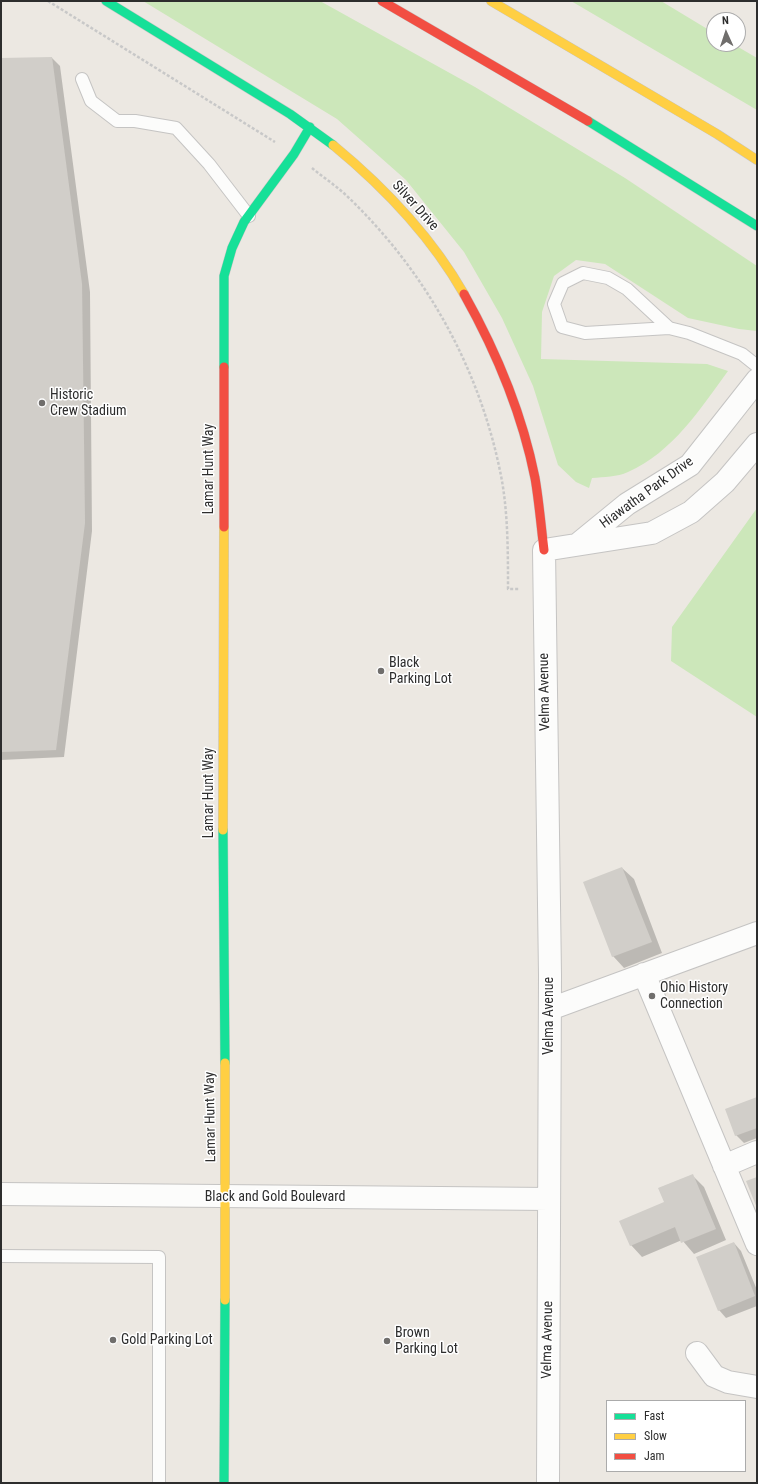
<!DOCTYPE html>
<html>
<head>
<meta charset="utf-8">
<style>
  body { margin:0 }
  #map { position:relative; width:758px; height:1484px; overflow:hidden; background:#ece8e2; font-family:"Roboto Condensed",sans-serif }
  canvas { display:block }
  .frame { position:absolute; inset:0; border:2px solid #2d2d2d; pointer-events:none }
  .legend { position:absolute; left:606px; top:1400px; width:140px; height:72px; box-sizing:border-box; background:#fff; border:1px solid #ababab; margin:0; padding:5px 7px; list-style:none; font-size:12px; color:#2d2d2d }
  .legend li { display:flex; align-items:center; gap:8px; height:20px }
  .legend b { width:20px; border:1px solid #ababab }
  .north { position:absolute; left:706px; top:12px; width:40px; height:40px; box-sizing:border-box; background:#fff; border:1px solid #ababab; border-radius:50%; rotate:357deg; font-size:11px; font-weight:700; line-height:16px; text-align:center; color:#2d2d2d }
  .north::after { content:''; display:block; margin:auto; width:14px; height:18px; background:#706e6c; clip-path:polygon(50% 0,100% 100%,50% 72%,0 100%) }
</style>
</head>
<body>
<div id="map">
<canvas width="758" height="1484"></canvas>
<div class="frame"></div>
<ul class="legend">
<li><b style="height:5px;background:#16e098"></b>Fast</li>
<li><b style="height:5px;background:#ffcf43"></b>Slow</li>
<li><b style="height:5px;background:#f24e42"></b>Jam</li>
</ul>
<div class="north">N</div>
</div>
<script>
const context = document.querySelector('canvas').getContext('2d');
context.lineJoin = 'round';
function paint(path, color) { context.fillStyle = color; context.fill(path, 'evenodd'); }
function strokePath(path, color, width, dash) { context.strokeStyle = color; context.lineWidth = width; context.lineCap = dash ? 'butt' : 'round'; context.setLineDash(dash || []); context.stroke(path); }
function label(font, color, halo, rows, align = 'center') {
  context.font = font + ' "Roboto Condensed",sans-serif'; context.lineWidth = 3; context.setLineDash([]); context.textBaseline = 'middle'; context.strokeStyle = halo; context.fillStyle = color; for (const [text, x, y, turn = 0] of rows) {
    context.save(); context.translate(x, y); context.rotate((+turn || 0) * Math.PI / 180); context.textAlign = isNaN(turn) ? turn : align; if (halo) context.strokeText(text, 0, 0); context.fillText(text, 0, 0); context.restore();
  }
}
paint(new Path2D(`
  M143 1H320L475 87 625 178 757 266V331L739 329 688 318 605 264 576 260 554 276 542 312 541 359 707 364 728 371C700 409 673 452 628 472 617 477 604 477 592 478L589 488 576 482 558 465 533 386 502 318 464 252 406 180 337 119Z
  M571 1H661L714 33V44H733L757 58V110Z
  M757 508V717L671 661 672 627Z`), '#cce7ba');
paint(new Path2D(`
  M52 58 60 66 90 292 92 531 64 757 1 760V59Z
  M622 868 634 879 662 953 624 968 613 956Z
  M757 1098V1138L744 1143 736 1135Z
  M692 1175 704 1187 726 1240 694 1254 682 1240 642 1257 631 1245 666 1202Z
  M734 1243 741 1251 757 1290V1306L726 1318 719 1310Z`), '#0003');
paint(new Path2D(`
  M52 57 82 284 85 523 56 750 1 752V58Z
  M622 867 652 942 612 957 583 882Z
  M757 1097V1128L735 1136 725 1109Z
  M693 1174 716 1229 681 1243 675 1227 630 1246 619 1221 664 1202 658 1188Z
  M757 1177V1208L746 1181Z
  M734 1242 755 1296 718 1311 696 1257Z`), '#d1cec9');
const lane = new Path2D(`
  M82 79 91 101 117 121H135L176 128 209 164 249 216
  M669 328 627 289 608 278 583 273 563 283 554 304 562 327 585 333 669 328 689 333 742 354 757 366
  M1 1256 159 1257V1483`);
const street = new Path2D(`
  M578 544 627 504 690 465 757 380
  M644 974 757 1244
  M550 1009 757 933
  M724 1166 757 1152
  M1 1194 549 1199
  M697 1353 714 1376 728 1382 757 1387
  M548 1483 550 975 544 550 652 533 691 512 725 482 757 444`);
const fast = new Path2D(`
  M106 1 290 114 333 145
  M588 121 757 226
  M224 367V276L232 248 244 222 294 154 310 127
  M223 830 225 1063
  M224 1483 225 1300`);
const slow = new Path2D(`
  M491 1 717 134 757 160
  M333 145C384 187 431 236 464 294
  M223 830 224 527
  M225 1063V1300`);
const jam = new Path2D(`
  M382 1 588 121
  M464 294C496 351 522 413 535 478 539 501 541 526 544 550
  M224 527V367`);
strokePath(lane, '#c5c4c3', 14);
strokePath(street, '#c5c4c3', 24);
strokePath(fast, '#c5c4c3', 10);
strokePath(slow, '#c5c4c3', 10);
strokePath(jam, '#c5c4c3', 10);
strokePath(new Path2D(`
  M48 1 275 142
  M312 168C324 178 338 187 349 198 428 274 482 373 502 481 508 516 508 553 508 589H520`), '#c8c8c8', 2.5, [3, 2]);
strokePath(lane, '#fcfcfb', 12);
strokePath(street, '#fcfcfb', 22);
strokePath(fast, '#16e098', 9);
strokePath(slow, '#ffcf43', 9);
strokePath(jam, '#f24e42', 9);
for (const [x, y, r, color] of [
  [42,403,4,"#706e6c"],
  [381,671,4,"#706e6c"],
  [652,996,4,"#706e6c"],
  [113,1340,4,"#706e6c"],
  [387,1341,4,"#706e6c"]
]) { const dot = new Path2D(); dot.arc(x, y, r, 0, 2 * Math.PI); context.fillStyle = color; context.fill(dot); strokePath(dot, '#fff', 1.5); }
label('14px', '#2d2d2d', '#fff', [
  ["Silver Drive",415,206,48],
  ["Lamar Hunt Way",209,469,-90],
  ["Hiawatha Park Drive",647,493,-36],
  ["Velma Avenue",545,692,-91],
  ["Lamar Hunt Way",209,793,-90],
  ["Velma Avenue",549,1016,-90],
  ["Lamar Hunt Way",211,1117,-91],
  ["Black and Gold Boulevard",275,1197],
  ["Velma Avenue",548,1340,-89]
]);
label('14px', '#2d2d2d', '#fff', [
  ["Historic",50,395],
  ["Crew Stadium",50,411],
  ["Black",389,663],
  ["Parking Lot",389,679],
  ["Ohio History",660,988],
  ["Connection",660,1004],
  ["Brown",395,1333],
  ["Parking Lot",395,1349],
  ["Gold Parking Lot",121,1340]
], 'left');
</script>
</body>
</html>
